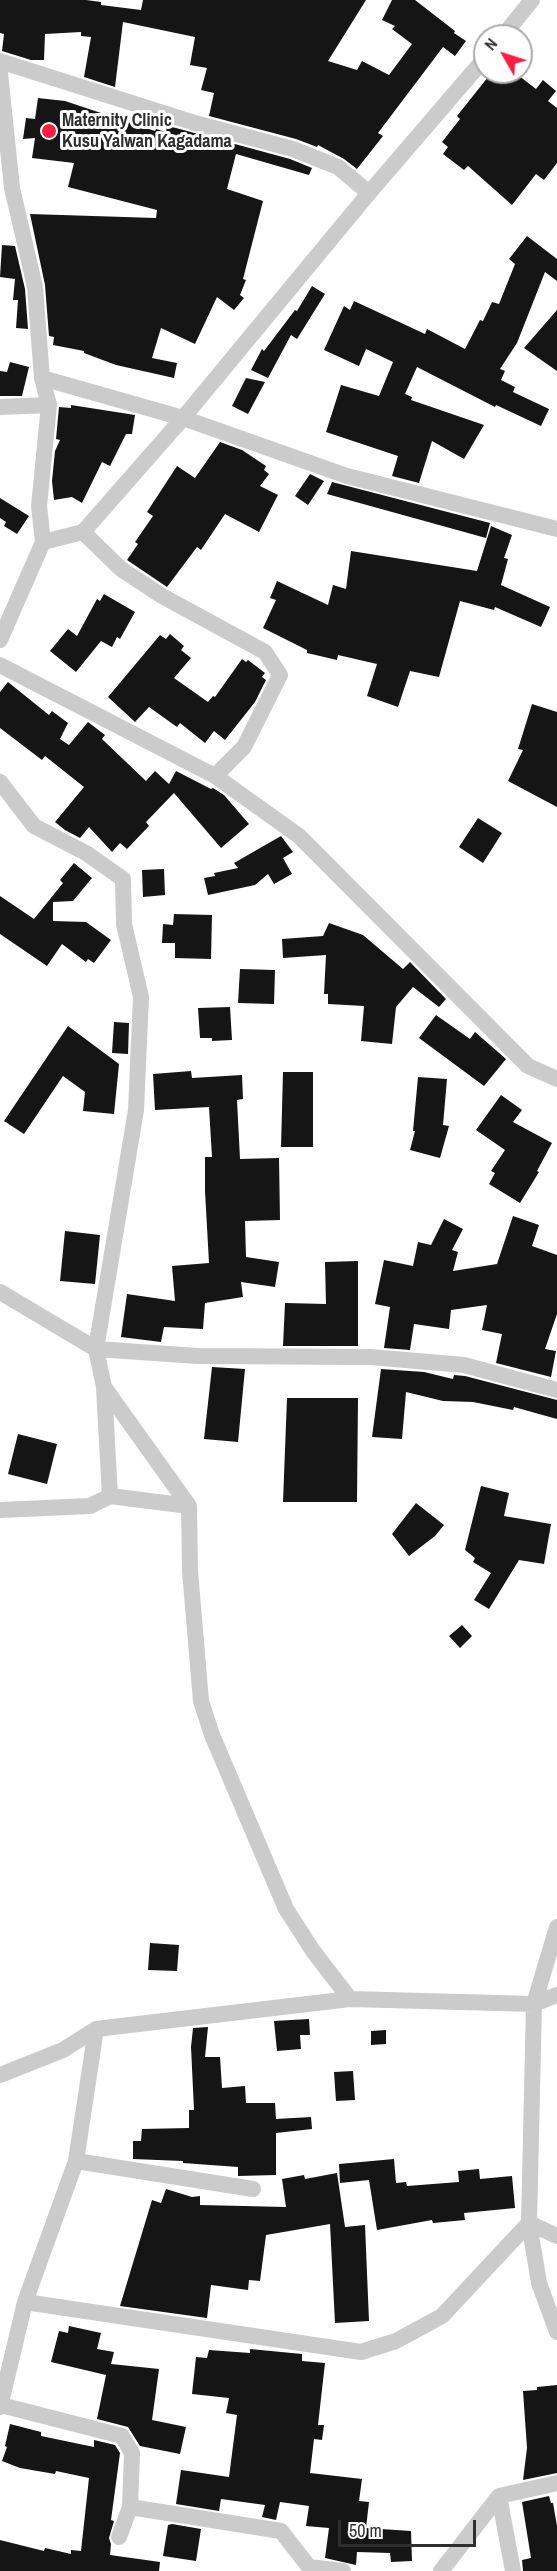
<!DOCTYPE html>
<html>
<head>
<meta charset="utf-8">
<style>
  body { margin:0 }
  #map { position:relative; width:557px; height:2571px; overflow:hidden; background:#fff; font-family:"Archivo Narrow",sans-serif }
  canvas { display:block }
  .north { position:absolute; left:473px; top:24px; width:60px; height:60px; box-sizing:border-box; background:#fff; border:2px solid #ababab; border-radius:50%; rotate:309deg; font-size:16px; font-weight:700; line-height:24px; text-align:center; color:#2e2e2e }
  .north::after { content:''; display:block; margin:auto; width:21px; height:27px; background:#f61e41; clip-path:polygon(50% 0,100% 100%,50% 72%,0 100%) }
  .scale { position:absolute; left:338px; top:2520px; width:138px; height:27px; box-sizing:border-box; border:3px solid #2e2e2e; border-top:0; padding-left:8px; font-size:18px; line-height:21px; white-space:nowrap; color:#2e2e2e; -webkit-text-stroke:4px #fff; paint-order:stroke }
</style>
</head>
<body>
<div id="map">
<canvas width="557" height="2571"></canvas>
<div class="north">N</div>
<div class="scale">50 m</div>
</div>
<script>
const context = document.querySelector('canvas').getContext('2d');
context.lineJoin = 'round';
function paint(path, color) { context.fillStyle = color; context.fill(path, 'evenodd'); }
function strokePath(path, color, width, dash) { context.strokeStyle = color; context.lineWidth = width; context.lineCap = dash ? 'butt' : 'round'; context.setLineDash(dash || []); context.stroke(path); }
function label(font, color, halo, rows, align = 'center') {
  context.font = font + ' "Archivo Narrow",sans-serif'; context.lineWidth = 6; context.setLineDash([]); context.textBaseline = 'middle'; context.strokeStyle = halo; context.fillStyle = color; for (const [text, x, y, turn = 0] of rows) {
    context.save(); context.translate(x, y); context.rotate((+turn || 0) * Math.PI / 180); context.textAlign = isNaN(turn) ? turn : align; if (halo) context.strokeText(text, 0, 0); context.fillText(text, 0, 0); context.restore();
  }
}
paint(new Path2D(`
  M0 0H86L101 2V5L141 10 143 0H366L328 61 357 70 362 61 389 75 412 44 392 29 395 26 382 20 392 0H415L455 31 454 33 466 41 455 56 443 47 378 133 383 136 357 169 344 159 318 145 317 147 296 139 209 116 214 93 201 90 207 68 190 65 195 37 123 22 115 87 84 77 91 37 81 36V32L45 34 44 60H31L2 51 4 34 0 33Z
  M492 72H514L536 89 543 80 556 91 548 101 557 108V163L544 180 536 174 512 205 468 166 464 170 443 154 448 147 442 142 460 119 457 116Z
  M38 98 65 101 155 131 156 129 166 132 167 126 176 128 290 159 312 168 309 175 236 154 227 189 263 201 243 279 246 280 240 295 244 298 234 310 217 297 195 344 161 328 152 358 177 363 174 378 116 365 84 353V351L53 345 54 337 49 336 45 285 30 214 156 218 157 210 68 187 74 163 32 158 35 138 23 139 26 118 35 119Z
  M527 236 557 259V281L545 272 517 343 500 369 505 371 501 380 515 387 513 392 549 409 541 426 496 405 495 407 417 367 405 394 412 397 411 400 484 425 464 459 432 441 419 483 392 476 398 456 326 432 341 385 379 396 393 362 366 349 359 366 324 350 344 306 350 310 354 301 425 334 427 329 465 349 480 320 483 321 492 302 499 304 515 264 509 259Z
  M2 245 15 246 25 289 28 329 16 328 18 300H13L15 279 0 277Z
  M312 286 325 294 297 339 291 335 268 378 251 370 262 349 264 351 295 310 297 311Z
  M557 310V371L524 348Z
  M10 362 29 367 22 396H0V371L7 372Z
  M246 378 265 382 248 414 232 406Z
  M71 405 135 415 132 434H126L110 466 102 462 82 503 72 497 54 500 52 481 55 451 60 440 56 439 59 407 71 408Z
  M220 442 242 450 266 466 264 470 269 474 260 486 278 495 259 532 225 514 201 550 197 547 167 587 127 560 138 544 135 542 153 516 147 512 177 466 195 478Z
  M310 474 324 481 308 505 295 496Z
  M332 482 490 523 486 538 327 494Z
  M0 498 29 516 17 534 4 526 6 522 0 518Z
  M491 526 512 535 504 558 508 559 501 585 550 607 541 627 495 607 494 610 460 601 439 677 410 671 398 707 367 696 377 664 338 655 337 660 307 653V650L263 628 276 600 270 598 277 581 328 605 333 585 346 589 351 551 477 571Z
  M104 594 135 612 120 639 117 637 112 647 101 641 76 672 50 651 68 629 77 636 97 599 100 601Z
  M170 634 184 646 181 650 191 658 174 678 208 702 213 696 215 697 242 659 246 662 248 660 265 673 262 677 266 680 255 702 225 740 214 731 205 743 180 723 177 727 149 707 135 722 108 697 160 635 166 639Z
  M8 682 49 715 52 711 68 723 60 739 69 745 88 722 105 735 102 739 146 781 155 771 169 784 176 771 211 789 213 788 224 795 249 824 221 848 174 793 146 822 149 826 127 849 120 843 112 852 89 827 80 838 65 830 55 822 84 787 45 756 42 760 0 728V692Z
  M532 704 557 712V807L508 781 523 750 518 749Z
  M478 818 502 833 483 863 459 847Z
  M281 836 293 852 283 858 292 874 274 884 268 874 255 885 208 895 204 878 215 876 214 873 238 868 234 863Z
  M74 863 92 878 73 901 53 902V921L86 922 111 940 94 963 88 959 86 962 62 944 47 966 0 934V896L34 919 63 883 60 880Z
  M164 869 165 895 143 897 142 870Z
  M174 914 212 915 211 959 175 958V943H162L163 924 173 925Z
  M329 923 363 935 403 969 410 962 446 999 439 1007 413 987 396 1007 392 1044 361 1041 364 1006 328 1004V994H324L326 955 283 958 282 939 323 936Z
  M240 969 275 970 274 1004 238 1003Z
  M230 1007 232 1040 212 1041V1038H200L198 1008Z
  M436 1015 470 1039 475 1032 506 1059 484 1086 419 1038Z
  M114 1022 129 1023 128 1054 112 1053Z
  M68 1026 119 1064 114 1114 83 1111 85 1092 63 1076 24 1134 4 1121Z
  M191 1071 192 1078 242 1075 243 1099 237 1100 240 1159 279 1158 280 1220 245 1221 246 1257 279 1262 275 1287 241 1282 243 1297 205 1303 203 1329 164 1327 161 1342 121 1337 127 1294 175 1301 172 1266 209 1263 205 1191V1157H212L209 1107 155 1110 153 1074Z
  M283 1072H313V1147H281Z
  M418 1077 447 1079 443 1125 449 1126 440 1158 410 1150 415 1131H413Z
  M501 1095 522 1110 513 1122 552 1143 537 1171 539 1172 520 1203 489 1184 495 1173 491 1171 505 1150 476 1130Z
  M513 1216 539 1225 532 1246 557 1255V1314L545 1349 556 1351 551 1377 496 1363 502 1334 482 1330 487 1305 451 1310 449 1329 414 1324 410 1350 384 1348 390 1307 375 1304 384 1260 413 1266 418 1242 431 1245 444 1219 463 1229 452 1250 458 1252 453 1271 497 1264Z
  M65 1231 100 1235 95 1284 60 1281Z
  M358 1261V1346H283L285 1303 326 1304 325 1262Z
  M212 1367 245 1369 238 1442 204 1439Z
  M381 1369 424 1372 453 1379 454 1375 465 1376 557 1400V1419L514 1407 513 1410 473 1402 443 1401 406 1392 402 1439 372 1437Z
  M287 1398H358L357 1502H283Z
  M18 1434 57 1444 47 1484 8 1474Z
  M481 1486 509 1493 504 1516 551 1524 544 1564 519 1560 489 1609 474 1600 491 1573 473 1562 475 1558 465 1550Z
  M416 1503 444 1525 435 1536 409 1556 392 1534Z
  M462 1625 472 1636 460 1648 449 1636Z
  M150 1943 179 1945 177 1971 148 1970Z
  M309 2019 310 2035H300L301 2049 277 2051 274 2021Z
  M208 2027 205 2057H220L222 2088 245 2086 246 2103H275L276 2119 311 2117 312 2129 276 2133V2175L238 2176V2167L183 2163V2161L133 2159V2141H141L142 2129 189 2128V2110H194L191 2047 193 2028Z
  M386 2030V2044L371 2045V2031Z
  M353 2071 355 2100 336 2101 334 2072Z
  M394 2159 396 2183 406 2182 407 2186 459 2182 458 2171 479 2169 480 2179 512 2176 515 2208 464 2213 465 2220 433 2223 432 2220 377 2230 369 2180 340 2183 339 2164Z
  M337 2173 345 2227 365 2225 369 2321 335 2323 330 2224 266 2235 260 2281 249 2280 248 2290 211 2285 207 2318 120 2306 152 2200 161 2203 166 2189 192 2197 200 2196V2205L286 2207 282 2179 304 2175 305 2179Z
  M69 2326 101 2333 97 2349 114 2352 111 2364 159 2369 152 2420 186 2427 180 2454 140 2446 128 2427 97 2419 106 2375 51 2362 59 2331 68 2333Z
  M250 2349 302 2354V2361L325 2363 318 2425H324L322 2440 314 2439 310 2473 362 2479 359 2501 369 2502 366 2528 411 2531 412 2561 391 2562 390 2553 357 2552 356 2565 325 2558 329 2528 306 2526 309 2506 280 2502 276 2520 262 2517 265 2505 221 2499 219 2511 176 2504 181 2470 229 2477 237 2415 226 2413 229 2398 192 2394 196 2357 207 2358 209 2350 250 2353Z
  M557 2385V2473L523 2480 527 2448 523 2391 537 2390V2387Z
  M10 2424 41 2432V2436L94 2447V2440L115 2445 120 2453 111 2520 114 2521 109 2538 111 2544 110 2555 160 2562 159 2571H0V2540L44 2551 45 2548 71 2554V2550L81 2551 89 2478 56 2471 55 2474 20 2468 2 2461 7 2447 5 2446Z
  M549 2496 551 2503H553L557 2526V2571H523L522 2560 531 2558 522 2502Z
  M172 2524 201 2529 196 2561 163 2556 168 2525Z`), '#151515');
strokePath(new Path2D(`
  M503 36 532 0
  M0 61 195 123 293 149 338 167 369 193
  M0 73 12 188 35 287 42 378 49 405 39 506 43 542
  M42 378 183 418 347 476 557 529
  M0 407 49 405
  M83 532 121 569 162 596 265 652 280 675 244 747 215 776
  M0 640 43 542 83 532 183 418 369 193 485 58
  M0 665 215 776 299 836 528 1066 557 1079
  M0 782 34 826 86 853 123 879 124 924 141 997 136 1110 96 1349 104 1387 189 1506 190 1571 201 1701 212 1735 286 1909 313 1951 350 1999
  M0 1292 96 1349 198 1356 370 1357 464 1365 557 1390
  M110 1496 189 1506
  M0 1510 90 1506 110 1496 104 1388
  M557 1927 534 2004 529 2223 539 2283 557 2332
  M0 2075 63 2050 96 2029 350 1999 534 2004 557 1995
  M76 2161 253 2189
  M529 2223 557 2236
  M25 2302 361 2352 396 2341 442 2316 529 2223
  M1 2405 122 2436 132 2453 130 2507 281 2531 309 2567 343 2571
  M0 2407 25 2302 76 2161 96 2029
  M499 2496 513 2571
  M119 2537 130 2507
  M441 2571 499 2496 557 2483`), '#cbcbcb', 16);
for (const [x, y, r, color] of [
  [49,131,8,"#f61e41"]
]) { const dot = new Path2D(); dot.arc(x, y, r, 0, 2 * Math.PI); context.fillStyle = color; context.fill(dot); strokePath(dot, '#fff', 2); }
label('bold 18px', '#2e2e2e', '#fff', [
  ["Maternity Clinic",62,121],
  ["Kusu Yalwan Kagadama",62,142]
], 'left');
</script>
</body>
</html>
